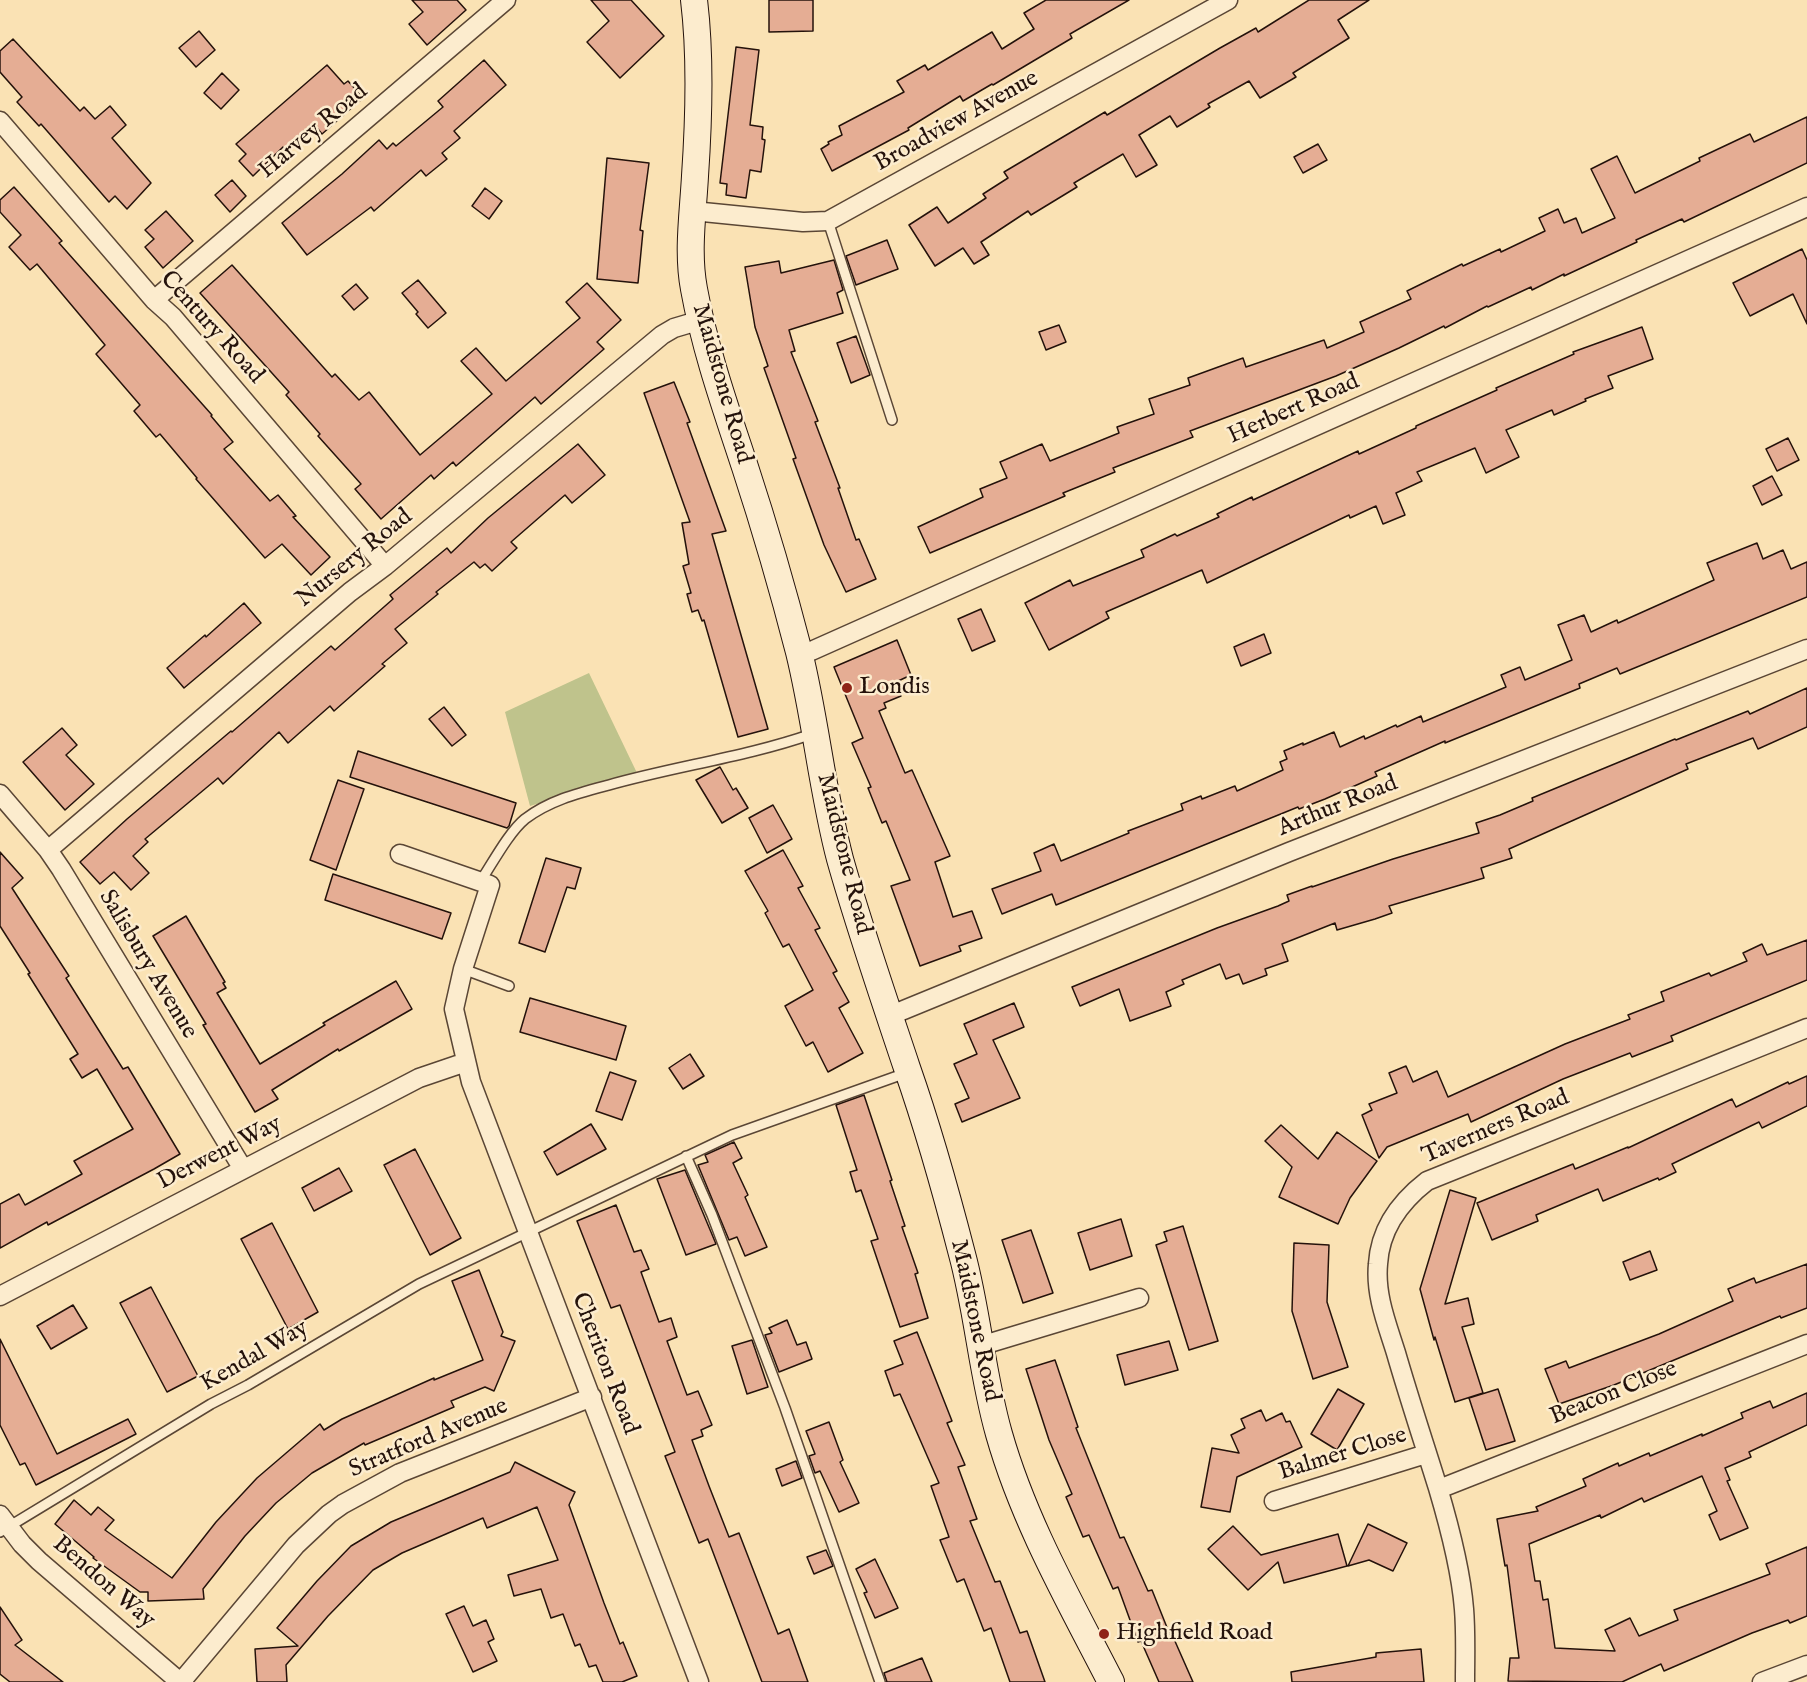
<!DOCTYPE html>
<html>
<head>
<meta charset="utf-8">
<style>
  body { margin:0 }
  canvas { display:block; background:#fae2b4 }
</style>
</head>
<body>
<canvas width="1807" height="1682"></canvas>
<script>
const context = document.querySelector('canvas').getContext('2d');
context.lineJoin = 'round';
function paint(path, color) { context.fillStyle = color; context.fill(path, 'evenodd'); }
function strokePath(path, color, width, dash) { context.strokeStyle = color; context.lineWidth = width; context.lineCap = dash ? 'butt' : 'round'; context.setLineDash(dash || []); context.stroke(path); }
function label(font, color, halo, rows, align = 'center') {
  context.font = font + ' "IM FELL English",serif'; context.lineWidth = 5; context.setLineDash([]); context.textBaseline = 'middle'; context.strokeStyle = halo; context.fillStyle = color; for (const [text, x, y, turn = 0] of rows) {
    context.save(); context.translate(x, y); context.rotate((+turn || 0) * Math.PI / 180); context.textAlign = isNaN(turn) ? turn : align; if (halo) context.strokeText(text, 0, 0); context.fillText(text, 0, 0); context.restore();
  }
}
paint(new Path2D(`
  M589 673 637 773 530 806 505 712Z`), '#bfc38c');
const building = new Path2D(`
  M412 0H457L466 10 427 45 409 24 423 12Z
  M591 0H631L664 36 620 78 587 42 609 21Z
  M769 0H813V31L769 32Z
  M1046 0H1129L1070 34 1072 38 993 85 992 84 963 101 960 96 908 128 909 130 832 171 821 149 829 144 828 142 842 135 839 126 904 92 897 81 925 65 928 70 992 32 1002 49 1034 29 1024 13Z
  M1309 0H1369L1338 20 1349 38 1293 73 1296 77 1260 98 1249 81 1208 104 1210 107 1177 127 1170 116 1139 135 1157 165 1136 177 1123 154 1074 183 1077 187 1031 215 1028 211 981 242 989 255 974 264 963 248 935 266 909 225 937 207 948 223 986 198 983 194 1008 178 1004 172 1105 112 1107 115 1220 48 1256 28 1258 32Z
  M199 31 215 50 196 67 179 48Z
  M13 39 80 111 84 107 95 119 110 106 126 125 112 138 151 183 127 209 115 196 109 202 41 124 39 126 17 102 22 97 0 72V51Z
  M736 47 759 50 750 125 763 127 762 139 765 140 761 172 750 170 746 198 726 195 727 184 720 183Z
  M484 60 506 85 454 131 460 138 442 153 447 159 426 176 421 170 374 211 371 207 307 255 282 223 342 174 379 140 387 149 393 143 396 146 443 107 438 101Z
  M327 65 344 84 348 81 363 98 322 134 313 123 284 149 283 147 253 176 239 161 246 154 236 144Z
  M222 73 239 90 221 109 204 93Z
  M1807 117V163L1684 222 1682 219 1636 240 1637 242 1564 276V274L1532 290 1531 287 1488 307 1487 306 1445 328 1444 326 1399 348 1336 376 1190 431 1193 437 1113 468 1115 472 1063 493 1065 496 930 553 918 527 983 497 980 489 1007 478 1000 462 1042 444 1050 461 1119 433 1117 427 1154 414 1149 399 1190 385 1188 378 1243 358 1246 367 1324 340 1327 348 1364 332 1360 322 1411 299 1407 291 1462 264 1463 266 1500 249 1501 252 1545 231 1539 218 1558 209 1564 223 1576 218 1582 233 1615 218 1591 169 1617 156 1635 193 1700 161 1699 158 1750 134 1754 142Z
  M1318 144 1327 160 1303 173 1294 157Z
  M607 158 649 163 640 230 643 231 638 283 597 279Z
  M232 180 246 196 230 212 215 195Z
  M14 187 62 241 59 243 212 415 211 416 233 442 224 449 270 501 278 495 296 516 293 517 330 557 311 575 282 544 265 558 196 479 197 478 160 434 156 437 134 411 140 405 96 354 105 345 37 264 30 270 9 247 21 235 0 212V200Z
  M485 188 502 201 489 219 472 206Z
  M166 211 193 241 163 268 145 247 154 239 145 230Z
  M887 240 898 269 856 285 846 256Z
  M1802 249 1807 260V324L1793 294 1750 316 1733 283Z
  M834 260 843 290 837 293 843 313 789 330 795 351 791 352 818 421 815 422 840 488H838L856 540 859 539 876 579 846 592 824 545 793 459 796 458 764 368 768 366 755 327 745 267 779 261 781 273Z
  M232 265 332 377 335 374 359 400 369 392 420 455 492 394 461 361 476 348 506 381 580 318 566 302 587 283 621 320 597 342 604 349 541 404 535 397 456 466 453 462 434 479 431 475 381 519 355 489 361 484 318 436 320 434 286 395 289 392 200 293Z
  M418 280 446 313 428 328 416 314 418 312 402 293Z
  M356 284 368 298 354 310 342 296Z
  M1059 325 1066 342 1046 350 1039 332Z
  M1642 327 1653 359 1608 376 1613 388 1585 399 1586 401 1554 415 1552 410 1506 430 1519 457 1486 473 1475 448 1417 472 1422 481 1396 493 1405 515 1383 524 1376 506 1350 518 1349 515 1207 583 1202 570 1106 612 1109 618 1049 650 1025 603 1070 580 1073 586 1144 557 1141 550 1175 534 1177 536 1219 517 1217 514 1252 497 1253 500 1358 451 1359 454 1416 428V426L1497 390 1496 388 1574 354 1573 352Z
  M856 336 870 375 851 383 837 343Z
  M674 382 690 422 687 423 726 531 712 534 768 729 738 737 704 620 702 621 698 610 692 612 687 594 691 593 683 566 689 564 682 523 690 522 644 393Z
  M1788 438 1799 460 1777 471 1766 449Z
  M578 444 605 475 572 503 565 495 511 542 517 548 492 571 485 564 480 568 474 562 436 592 438 594 395 629 407 643 382 664 385 666 334 711 330 706 288 743 279 732 223 784 218 778 145 839 148 842 133 856 149 873 131 890 114 872 100 884 80 862 127 819 231 731 232 732 331 646 335 650 393 599 390 595 447 548 451 553 488 518Z
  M1772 476 1782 495 1762 505 1753 486Z
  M1757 543 1763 559 1783 550 1791 569 1807 562V597L1620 674 1617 668 1579 684 1580 688 1445 743V741L1375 772 1377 776 1325 799 1299 809 1298 807 1056 905 1052 894 1002 914 992 889 1041 871 1034 853 1054 844 1061 861 1129 833 1128 831 1183 810 1181 804 1201 796 1202 799 1235 786 1237 791 1283 770 1280 762 1287 759 1284 751 1303 743V745L1334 732 1340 747 1364 736 1365 739 1396 725 1397 727 1421 716 1423 722 1506 687 1501 675 1520 667 1525 680 1572 660 1558 625 1584 615 1591 632 1617 620 1618 623 1714 580 1707 563Z
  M244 603 261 623 184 688 167 668 205 635 206 637Z
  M981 609 995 641 972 651 958 619Z
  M1264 634 1271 653 1241 666 1234 647Z
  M897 640 911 675 896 682 901 696 884 703 886 708 879 711 905 773 912 770 950 856 935 862 953 917 972 911 982 938 959 946 961 951 920 966 891 886 910 880 886 821 882 823 868 788 871 787 852 743 863 738 834 667Z
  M1807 688V727L1758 749 1753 738 1686 764 1688 769 1509 849 1512 858 1481 868 1484 878 1389 906 1392 913 1375 919 1337 930 1335 923 1282 944 1288 961 1265 969 1267 975 1243 984 1239 974 1226 979 1220 964 1182 980 1184 984 1166 992 1171 1006 1130 1021 1119 989 1080 1006 1072 987 1217 928 1278 906 1289 901 1287 895 1312 886V887L1393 859 1479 833 1476 823 1500 815 1533 801 1532 798 1675 739 1676 740 1748 711 1750 714Z
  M444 707 466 735 452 746 429 719Z
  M62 728 77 745 66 755 94 784 65 810 23 762Z
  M358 751 516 803 509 826 507 828 350 777Z
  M720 767 733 790 736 788 748 808 722 823 696 780Z
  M338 780 364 789 336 870 310 860Z
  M773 805 792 839 767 853 749 818Z
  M783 850 803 886 798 888 820 928 815 930 837 971 833 973 849 1002 839 1008 863 1053 828 1072 813 1042 806 1046 785 1006 813 990 789 944 783 947 765 913 768 911 745 871Z
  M0 852 23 878 12 888 69 976 66 978 123 1069 128 1067 180 1154 154 1169 48 1225 47 1222 0 1248V1204L19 1194 25 1205 82 1174 74 1161 133 1129 97 1069 82 1078 70 1059 78 1054 28 974 30 973 0 926Z
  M546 858 581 868 575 889 567 887 545 952 519 943Z
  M333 874 451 913 442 939 325 900Z
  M186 916 225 982 223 983 226 988 217 993 260 1064 325 1025 323 1023 396 981 412 1009 339 1051 338 1049 272 1090 278 1099 255 1112 203 1025 206 1024 153 936Z
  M1807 940V980L1671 1036 1673 1041 1632 1057 1630 1053 1563 1079 1471 1122 1468 1114 1387 1147 1379 1158 1362 1115 1372 1110 1369 1104 1397 1093 1389 1073 1406 1066 1413 1082 1437 1071 1448 1097 1565 1044 1630 1019 1628 1015 1664 1001 1661 992 1709 973 1711 976 1747 961 1743 953 1762 944 1767 955Z
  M530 998 626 1026 616 1060 520 1032Z
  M1014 1003 1024 1027 993 1040 1020 1098 962 1122 955 1104 969 1098 954 1064 977 1054 964 1024Z
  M690 1054 704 1076 683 1089 669 1068Z
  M610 1072 636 1081 622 1120 596 1111Z
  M1807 1076V1106L1762 1128 1759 1122 1672 1164 1676 1172 1659 1180 1658 1178 1603 1201 1598 1189 1536 1215 1538 1221 1492 1240 1477 1203 1573 1164 1575 1169 1628 1147V1148L1732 1099 1736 1107 1788 1082 1789 1084Z
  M864 1095 892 1180 890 1181 905 1226 902 1227 918 1273 915 1274 928 1318 900 1327 871 1241 878 1239 861 1190 856 1192 850 1172 857 1170 836 1105Z
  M591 1124 606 1149 557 1175 544 1152Z
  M1281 1125 1318 1159 1337 1132 1377 1161 1350 1198 1338 1224 1279 1197 1292 1167 1265 1141Z
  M734 1142 742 1158 733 1163 748 1195 745 1197 767 1247 745 1256 737 1237 729 1240 698 1165 708 1162 705 1155Z
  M415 1149 461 1238 430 1255 384 1165Z
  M339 1168 352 1191 314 1211 302 1188Z
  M685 1170 716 1244 686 1255 657 1179Z
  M1450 1190 1476 1198 1445 1304 1468 1298 1474 1324 1462 1327 1483 1393 1455 1402 1435 1337 1434 1340 1420 1289Z
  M616 1205 634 1252 641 1250 649 1269 641 1272 659 1322 671 1318 677 1337 667 1341 687 1395 698 1391 712 1425 701 1430 703 1436 692 1440 709 1486 729 1537 739 1533 778 1634 789 1629 808 1682H762L708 1539 699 1543 665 1456 675 1452 620 1305 611 1308 577 1221Z
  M1121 1219 1132 1256 1090 1270 1078 1233Z
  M272 1223 318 1312 288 1329 241 1239Z
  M1183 1226 1218 1341 1189 1350 1156 1245 1167 1241 1164 1232Z
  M1031 1230 1053 1293 1023 1303 1002 1240Z
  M1294 1243 1329 1245 1327 1302 1348 1367 1313 1379 1292 1311Z
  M1650 1251 1657 1270 1630 1280 1623 1262Z
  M1807 1264V1308L1781 1318 1780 1316 1614 1385 1559 1404 1545 1369 1566 1361 1569 1368 1659 1334 1733 1301 1728 1289 1754 1278 1756 1283Z
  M479 1270 503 1332 501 1336 515 1341 494 1391 485 1387 451 1401 454 1407 365 1445 364 1443 312 1473 276 1503 245 1536 203 1589 204 1599 148 1601V1592H140L93 1558 94 1557 55 1524 74 1500 91 1515 98 1507 114 1520 105 1530 172 1578 216 1522 257 1478 320 1424 324 1430 342 1419 434 1378V1380L483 1360 452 1281Z
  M151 1287 198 1376 167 1392 120 1303Z
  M73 1305 87 1328 51 1349 37 1326Z
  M787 1320 797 1345 806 1342 812 1359 779 1372 765 1335 772 1333 769 1328Z
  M917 1332 952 1421 947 1423 965 1465 958 1467 977 1519 970 1521 995 1582 1000 1581 1020 1633 1027 1631 1045 1682H1010L991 1628 984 1631 964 1579 957 1582 940 1540 949 1537 931 1486 939 1483 900 1394 894 1396 885 1371 903 1364 894 1341Z
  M0 1339 57 1454 128 1419 136 1434 36 1485 25 1463 20 1465 0 1425Z
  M752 1340 768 1387 747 1394 732 1346Z
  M1169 1341 1178 1370 1125 1385 1117 1355Z
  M1055 1360 1078 1427 1076 1428 1120 1538 1124 1537 1148 1591 1152 1590 1172 1640 1174 1639 1193 1682H1159L1141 1641 1138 1642 1118 1587 1113 1589 1089 1535 1083 1537 1066 1497 1072 1494 1049 1440 1026 1369Z
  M1338 1389 1364 1404 1337 1450 1311 1434Z
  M1498 1389 1515 1441 1486 1450 1469 1398Z
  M1807 1393V1425L1749 1452 1751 1457 1725 1468 1730 1480 1727 1481 1748 1528 1720 1540 1709 1515 1717 1511 1702 1476 1644 1502 1642 1498 1601 1518 1600 1515 1529 1544 1535 1581H1540L1543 1600 1548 1599 1555 1648 1615 1651 1605 1630 1630 1618 1639 1636 1678 1620 1674 1610 1770 1574 1766 1564 1807 1547V1616L1790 1623 1788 1620 1752 1633 1664 1671 1661 1664 1622 1682 1508 1681 1510 1658H1519L1507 1565 1505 1566 1497 1519 1538 1511 1536 1507 1586 1486 1583 1479 1618 1463 1619 1466 1649 1453 1650 1456 1702 1434V1436L1743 1418 1741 1413 1770 1401 1773 1408Z
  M1261 1410 1266 1421 1282 1413 1286 1422 1290 1421 1302 1447 1237 1477 1230 1512 1201 1507 1212 1448 1239 1453 1231 1435 1245 1428 1241 1419Z
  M829 1422 843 1460 840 1462 859 1503 839 1512 820 1471 815 1473 809 1456 815 1454 806 1431Z
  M796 1461 802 1478 782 1486 776 1469Z
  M515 1462 575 1492 569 1505 604 1603 620 1644 623 1642 637 1676 622 1682H603L596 1665 589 1667 580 1644 575 1646 563 1614 551 1618 541 1589 514 1596 508 1575 558 1560 537 1507 487 1528 483 1518 402 1553 373 1570 328 1616 286 1665 287 1682H257L255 1649 298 1646 277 1628 317 1581 351 1546 391 1522 510 1472Z
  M1368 1524 1407 1543 1393 1571 1369 1560 1348 1566Z
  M1233 1526 1261 1555 1338 1534 1347 1566 1284 1583 1278 1562 1248 1590 1208 1549Z
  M826 1550 833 1566 814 1574 807 1557Z
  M875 1559 898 1608 875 1618 864 1593 867 1592 856 1569Z
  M464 1606 473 1626 486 1620 494 1639 488 1642 497 1661 473 1672 446 1614Z
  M0 1607 22 1640 15 1645 63 1682H10L0 1674Z
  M1421 1649 1424 1682H1292L1291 1672 1376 1657V1653Z
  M922 1658 932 1682H887L884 1673Z`);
paint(building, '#e5ad94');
strokePath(building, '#24120b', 1.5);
const lane = new Path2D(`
  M828 221 892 420
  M480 882C492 864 509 832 525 819 550 800 579 793 609 785 676 766 746 757 812 734
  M463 969 509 986
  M686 1156 712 1215 785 1408 880 1682
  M0 1532 211 1404 248 1385 419 1284 732 1135 906 1073`);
const street = new Path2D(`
  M0 121 154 300 173 317 385 566
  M693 211 803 222 828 221 1228 0
  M154 300 506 0
  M800 656 1807 207
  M0 794 48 850 61 869 243 1169
  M48 850 350 592 385 566 662 335 674 328 701 320
  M400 854 490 885 463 969 454 1009 471 1082 699 1682
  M889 1016 1289 852 1807 649
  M0 1296 419 1078 466 1062
  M980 1346 1139 1298
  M1439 1489 1807 1344
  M1274 1501 1426 1454
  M0 1515 22 1544 39 1561 180 1682
  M181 1682 296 1545 329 1514 343 1504 400 1473 592 1397
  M1465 1682C1465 1658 1466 1633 1464 1609 1461 1571 1449 1525 1438 1488 1424 1443 1409 1398 1396 1353 1387 1324 1375 1295 1378 1264 1380 1229 1400 1202 1427 1181L1807 1028
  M1762 1682 1807 1665`);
const secondary = new Path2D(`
  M694 0C701 57 699 118 695 176 693 214 687 252 694 289 705 350 726 409 745 467 765 528 783 590 799 652 816 721 822 791 840 859 860 930 884 999 907 1068 928 1128 946 1192 962 1254 978 1313 982 1375 999 1434 1024 1522 1070 1602 1111 1682`);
strokePath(lane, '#5a4635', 12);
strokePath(street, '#5a4635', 21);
strokePath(secondary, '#24120b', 28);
strokePath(lane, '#fcecce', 9);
strokePath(street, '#fcecce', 18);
strokePath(secondary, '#fcecce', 26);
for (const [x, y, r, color] of [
  [847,688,6,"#8f2418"],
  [1104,1634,6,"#8f2418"]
]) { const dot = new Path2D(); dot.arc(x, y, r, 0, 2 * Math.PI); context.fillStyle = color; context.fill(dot); strokePath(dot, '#fcecce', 2); }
label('24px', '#24120b', '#fcecce', [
  ["Broadview Avenue",957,122,-29],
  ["Harvey Road",314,132,-40],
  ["Century Road",211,328,48],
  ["Maidstone Road",721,384,74],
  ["Herbert Road",1294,410,-24],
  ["Nursery Road",355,559,-39],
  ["Arthur Road",1338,807,-22],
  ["Maidstone Road",843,854,76],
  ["Salisbury Avenue",147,965,59],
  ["Taverners Road",1496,1128,-23],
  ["Derwent Way",220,1154,-27],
  ["Maidstone Road",974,1321,78],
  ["Kendal Way",255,1357,-30],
  ["Cheriton Road",604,1364,69],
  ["Beacon Close",1614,1394,-22],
  ["Stratford Avenue",429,1439,-23],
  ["Balmer Close",1343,1455,-17],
  ["Bendon Way",103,1583,41]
]);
label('24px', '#24120b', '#fcecce', [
  ["Londis",859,688],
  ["Highfield Road",1116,1634]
], 'left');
</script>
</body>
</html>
